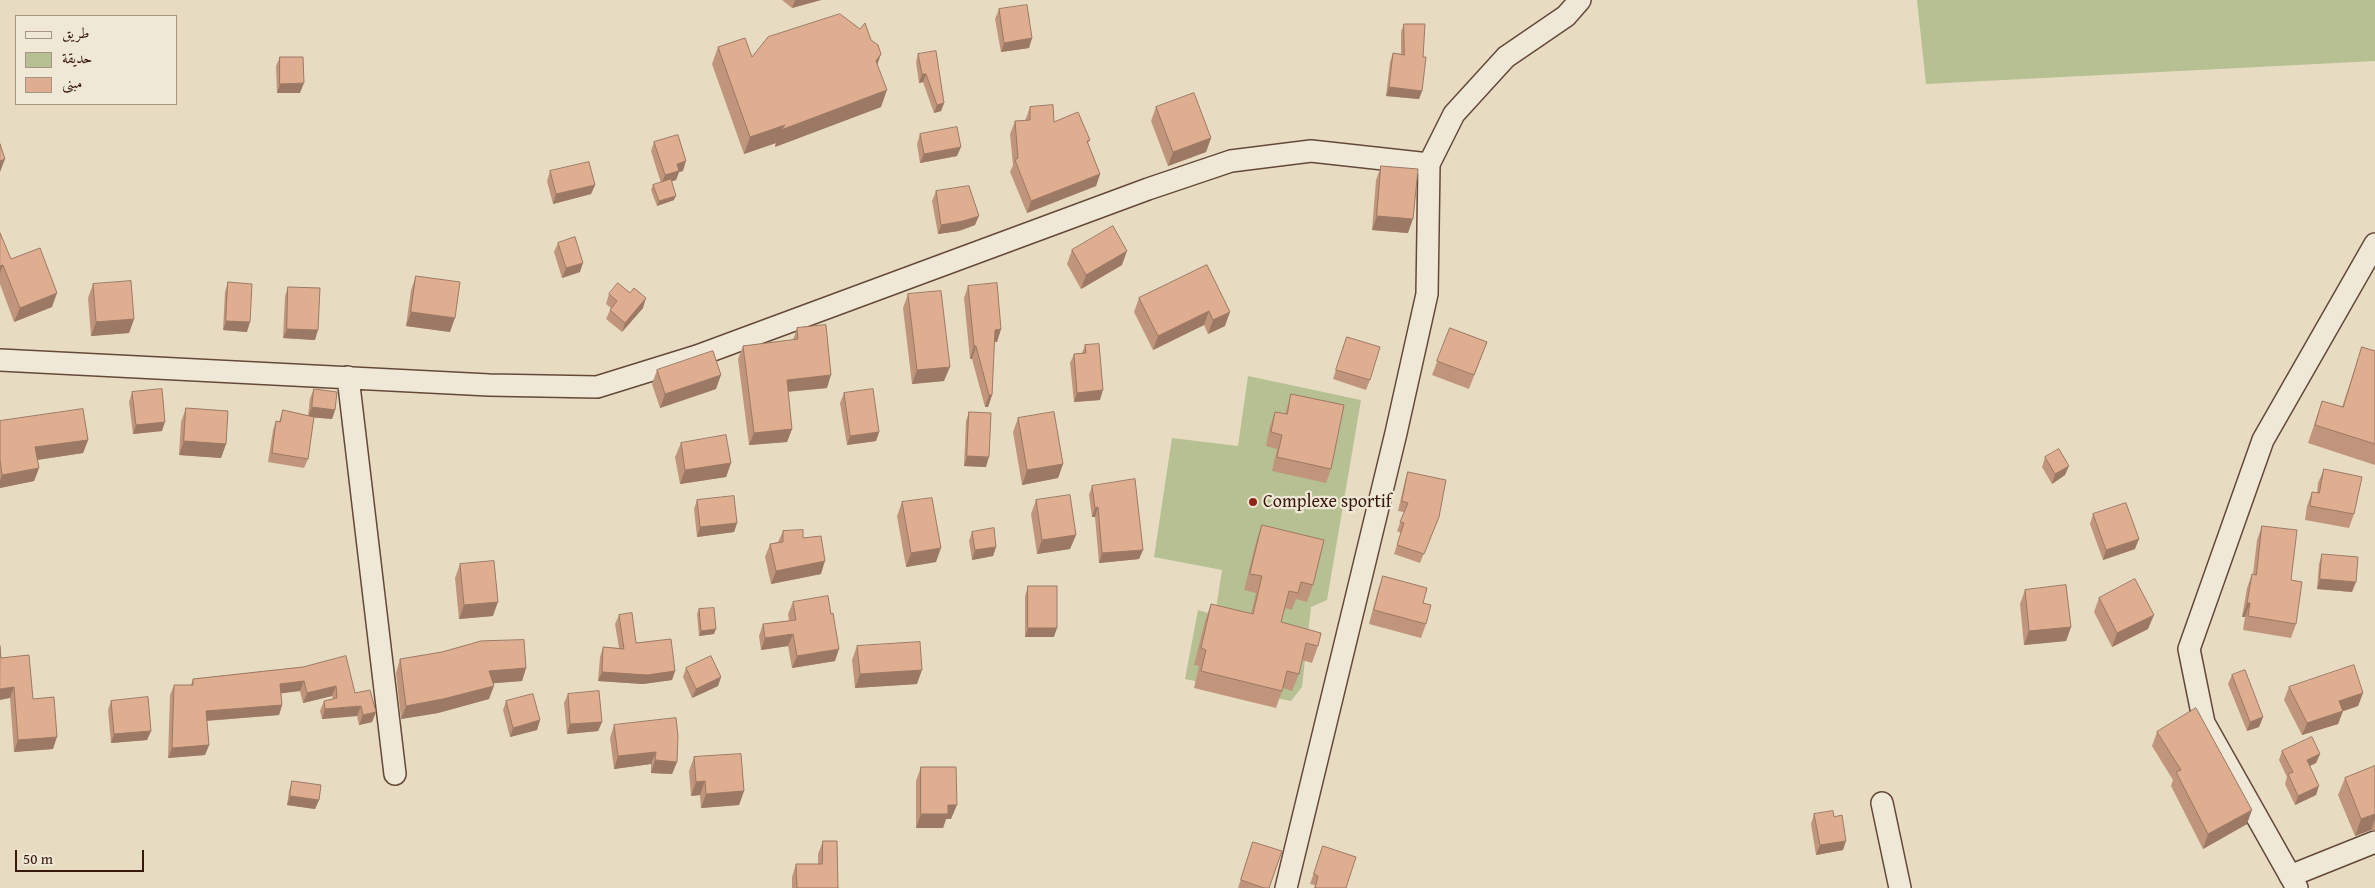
<!DOCTYPE html>
<html>
<head>
<meta charset="utf-8">
<style>
  body { margin:0 }
  #map { position:relative; width:2375px; height:888px; overflow:hidden; background:#e7dcc2; font-family:"Gentium Book Plus",Amiri,serif }
  canvas { display:block }
  .legend { position:absolute; left:15px; top:15px; width:162px; height:90px; box-sizing:border-box; background:#efe8d7; border:1px solid #a69585; margin:0; padding:6px 9px; list-style:none; font-size:15px; color:#38180b }
  .legend li { display:flex; align-items:center; gap:10px; height:25px }
  .legend b { width:25px; border:1px solid #a69585 }
  .scale { position:absolute; left:15px; top:850px; width:129px; height:22px; box-sizing:border-box; border:2px solid #38180b; border-top:0; padding-left:6px; font-size:15px; line-height:18px; white-space:nowrap; color:#38180b; -webkit-text-stroke:4px #efe8d7; paint-order:stroke }
</style>
</head>
<body>
<div id="map">
<canvas width="2375" height="888"></canvas>
<ul class="legend">
<li><b style="height:6px;background:#efe8d7"></b>طريق</li>
<li><b style="height:14px;background:#b6c093"></b>حديقة</li>
<li><b style="height:14px;background:#dfad8f"></b>مبنى</li>
</ul>
<div class="scale">50 m</div>
</div>
<script>
const context = document.querySelector('canvas').getContext('2d');
context.lineJoin = 'round';
function paint(path, color) { context.fillStyle = color; context.fill(path, 'evenodd'); }
function strokePath(path, color, width, dash) { context.strokeStyle = color; context.lineWidth = width; context.lineCap = dash ? 'butt' : 'round'; context.setLineDash(dash || []); context.stroke(path); }
function label(font, color, halo, rows, align = 'center') {
  context.font = font + ' "Gentium Book Plus",serif'; context.lineWidth = 4.5; context.setLineDash([]); context.textBaseline = 'middle'; context.strokeStyle = halo; context.fillStyle = color; for (const [text, x, y, turn = 0] of rows) {
    context.save(); context.translate(x, y); context.rotate((+turn || 0) * Math.PI / 180); context.textAlign = isNaN(turn) ? turn : align; if (halo) context.strokeText(text, 0, 0); context.fillText(text, 0, 0); context.restore();
  }
}
paint(new Path2D(`
  M1917 0H2375V61L1926 84Z
  M1248 376 1361 400 1327 600 1311 607 1302 687 1291 701 1185 679 1198 610 1215 615 1222 570 1154 557 1172 438 1238 446Z`), '#b6c093');
const minor = new Path2D(`
  M0 360 489 385 597 387 697 356 1148 189 1231 161 1311 151 1429 164
  M348 377 395 774
  M1882 803 1900 888
  M2290 876 2375 842
  M1286 888 1396 433 1427 294 1429 164 1454 114 1506 57 1566 16 1580 0
  M2297 888 2204 723 2189 649 2263 440 2375 244`);
strokePath(minor, '#644939', 24);
strokePath(minor, '#efe8d7', 21);
paint(new Path2D(`
  M782 0H821L792 8Z
  M999 9 1032 38 1029 48 1001 52 995 19Z
  M1404 24 1422 91 1419 99 1386 96 1390 62 1393 53 1401 54V32Z
  M871 40 881 54 877 64 881 107 775 147 776 143 744 154 712 64 718 47 752 57Z
  M918 54 944 103 941 111 934 113 923 82 919 83 916 62Z
  M280 57 300 93H277L276 66Z
  M1030 107 1054 122 1090 140 1088 143 1100 174 1096 186 1027 213 1010 172 1013 165 1010 134 1015 121H1025Z
  M1156 107 1211 138 1206 152 1168 166 1151 121Z
  M920 134 957 156 920 163 917 144Z
  M654 142 683 171 679 172 676 180 671 181 674 200 657 206 651 190 653 185 661 183 651 151Z
  M1381 166 1408 233 1372 230 1376 180Z
  M550 171 595 185 591 194 553 204 547 181Z
  M936 191 975 225 959 231 938 234 932 201Z
  M0 233 11 259 52 307 14 322 0 284Z
  M558 243 580 272 562 278 554 252Z
  M1072 250 1122 265 1081 289 1067 264Z
  M1207 265 1225 326 1208 334 1204 325 1153 350 1134 312 1139 298Z
  M416 276 450 332 406 326 411 290Z
  M228 282 247 332 223 330 225 292Z
  M93 284 134 319 129 333 91 336 88 298Z
  M968 286 1001 329 997 342H994L992 395 988 407H985L972 359H970L964 298Z
  M288 287 315 340 283 338 285 296Z
  M609 294 643 308 622 332 606 319 611 308 606 304Z
  M908 294 944 381 912 384 903 308Z
  M797 328 827 388 788 392 792 429 787 442 749 445 738 359 743 346 793 340Z
  M1450 328 1487 342 1469 389 1432 375Z
  M1347 337 1370 380 1366 390 1333 379Z
  M1085 345 1100 400 1074 402 1070 363 1074 354 1082 353Z
  M2362 347 2375 351V465L2308 443 2322 401 2342 407Z
  M657 370 716 389 660 408 652 384Z
  M314 389 335 410 332 419 313 417 308 459 304 468 268 462 273 430 276 421 279 422 283 410 308 416 310 398Z
  M132 392 162 431 133 434 129 402Z
  M844 393 879 432 876 441 847 445 840 403Z
  M1291 394 1331 469 1326 483 1272 471 1277 449 1266 446 1270 426 1275 412 1285 414Z
  M186 408 226 444 221 458 179 455 181 422Z
  M969 412 986 467 964 466 966 421Z
  M1018 418 1063 464 1058 478 1022 485 1013 432Z
  M0 421 88 440 83 453 37 460 39 468 34 481 0 488Z
  M681 443 731 463 726 477 680 484 675 457Z
  M2045 457 2065 475 2052 484 2042 467Z
  M2324 469 2354 514 2349 528 2305 520 2307 506 2312 492 2317 493 2318 483Z
  M1408 472 1439 517 1420 563 1394 554 1401 533 1397 531 1404 512 1398 511 1405 481Z
  M1092 486 1143 550 1139 559 1099 563 1095 517H1092L1089 495Z
  M697 500 737 523 734 532 697 537 694 509Z
  M1036 500 1076 535 1070 549 1037 554 1031 514Z
  M902 502 936 562 906 567 897 516Z
  M2093 514 2135 549 2103 560 2090 524Z
  M1262 525 1313 585 1307 602 1296 599 1292 610 1285 608 1281 622 1318 646 1312 663 1302 660 1299 674 1292 691 1283 688 1276 708 1194 688 1199 666 1194 665 1205 621 1211 604 1251 614 1256 593 1244 590 1256 542Z
  M2262 526 2291 580 2296 624 2291 638 2243 630 2245 617H2242L2247 588 2252 574H2253L2257 540Z
  M783 531 803 538 821 574 771 584 765 557 770 544 778 542Z
  M972 532 996 547 993 556 972 560 969 541Z
  M2322 554 2352 592 2317 589 2319 564Z
  M460 564 493 616 459 619 455 578Z
  M1383 576 1423 603 1426 624 1421 638 1369 624 1378 590Z
  M1028 586 1054 637H1025V596Z
  M2025 590 2071 627 2066 641 2024 645 2020 604Z
  M2099 598 2148 629 2112 647 2094 612Z
  M793 602 835 661 792 668 788 646 761 650 759 636 763 624 789 621 788 614Z
  M699 609 714 634 699 636 697 614Z
  M619 615 636 643 675 671 672 680 643 684 598 681 600 657 603 647 619 648 615 624Z
  M857 646 917 684 855 688 852 660Z
  M1 658 33 699 53 749 14 752 10 698Z
  M400 659 526 668 522 681 493 683 489 699 438 713 401 719 396 673Z
  M303 667 355 693 376 712 372 722 359 725 357 716 322 719 320 711 324 701 333 699 332 696 303 703 300 691 281 693 282 705 279 715 207 721 209 745 205 755 168 758 170 695 174 685H191L193 679Z
  M686 668 721 677 718 686 692 698 683 677Z
  M2232 675 2263 717 2259 727 2247 731 2228 684Z
  M2289 687 2363 693 2358 706 2343 711 2338 724 2302 735 2284 700Z
  M568 694 602 722 598 731 567 734 564 703Z
  M111 701 151 731 147 740 111 743 108 710Z
  M506 701 540 720 537 730 510 737 503 710Z
  M614 725 677 762 672 774 651 773V764L614 769 610 738Z
  M2157 732 2247 824 2203 849 2171 786 2173 780 2152 746Z
  M2282 751 2320 754 2316 763 2310 766 2316 795 2295 805 2285 784 2287 777 2279 760Z
  M694 757 744 791 739 805 701 808 700 795 691 796 689 771Z
  M2375 766V831L2371 830 2355 836 2338 795 2345 778Z
  M921 767 951 819H946L943 828H916V781Z
  M292 781 319 800 315 809 287 805 289 791Z
  M1814 814 1834 817 1843 850 1816 855 1811 824Z
  M823 841 838 888H792V877L796 864H818V854Z
  M1253 842 1269 888H1238Z
  M1323 846 1346 888H1314L1315 885 1310 884Z`), '#c0957b');
paint(new Path2D(`
  M795 0H821L792 8Z
  M1032 38 1029 48 1001 52 1004 43Z
  M881 54 875 71 876 61Z
  M922 74H926L923 82 919 83Z
  M304 83 300 93H277L280 84Z
  M1389 87 1422 91 1419 99 1386 96Z
  M887 90 881 107 775 147 776 143 744 154 750 137Z
  M944 103 941 111 934 113 937 105Z
  M1211 138 1206 152 1168 166 1173 152Z
  M961 147 957 156 920 163 924 154Z
  M5 159 0 172V173V161Z
  M686 161 683 171 679 172 676 180 661 185 665 175 677 164Z
  M1100 174 1096 186 1027 213 1031 201Z
  M595 185 591 194 553 204 556 194Z
  M676 196 674 200 657 206 659 201Z
  M979 216 975 225 959 231 938 234 941 225Z
  M1377 216 1413 219 1408 233 1372 230Z
  M1127 251 1122 265 1081 289 1086 275Z
  M583 263 580 272 562 278 566 268Z
  M3 265 0 273V266Z
  M57 293 52 307 14 322 20 308Z
  M646 298 643 308 622 332 625 323Z
  M1209 311 1204 325 1153 350 1158 336Z
  M411 312 455 318 450 332 406 326Z
  M1230 312 1225 326 1208 334 1213 320Z
  M134 319 129 333 91 336 96 322Z
  M226 321 250 322 247 332 223 330Z
  M287 329 318 330 315 340 283 338Z
  M1001 329 997 342H990L995 330Z
  M974 346H976L972 359H970Z
  M950 367 944 381 912 384 917 370Z
  M721 375 716 389 660 408 665 394Z
  M831 375 827 388 782 392 787 380Z
  M1103 390 1100 400 1074 402 1077 393Z
  M989 395H992L988 407H985Z
  M312 407 335 410 332 419 308 417Z
  M165 422 162 431 133 434 136 425Z
  M792 429 787 442 749 445 754 433Z
  M879 432 876 441 847 445 850 436Z
  M88 440 83 453 30 461 35 447Z
  M184 441 226 444 221 458 179 455Z
  M967 456 989 457 986 467 964 466Z
  M731 463 726 477 680 484 685 470Z
  M1063 464 1058 478 1022 485 1027 470Z
  M2069 466 2065 475 2052 484 2055 474Z
  M39 468 34 481 0 488V481L2 475Z
  M1098 507 1095 517H1092L1095 508Z
  M737 523 734 532 697 537 700 527Z
  M1076 535 1070 549 1037 554 1042 540Z
  M2139 539 2135 549 2103 560 2106 550Z
  M996 547 993 556 972 560 975 550Z
  M941 548 936 562 906 567 911 553Z
  M1143 550 1139 559 1099 563 1102 553Z
  M825 561 821 574 771 584 776 571Z
  M2320 579 2356 582 2352 592 2317 589Z
  M498 602 493 616 459 619 464 605Z
  M2247 603H2250L2245 617H2242Z
  M2154 615 2148 629 2112 647 2117 633Z
  M2071 627 2066 641 2024 645 2029 631Z
  M1028 628H1057L1054 637H1025Z
  M716 629 714 634 699 636 701 631Z
  M793 634 788 646 761 650 765 638Z
  M839 649 835 661 792 668 797 656Z
  M526 668 522 681 485 684 489 671Z
  M922 670 917 684 855 688 860 674Z
  M675 671 672 680 643 684 598 681 602 672Z
  M721 677 718 686 692 698 696 689Z
  M304 681 300 691 276 694 280 684Z
  M336 686 332 696 303 703 307 693Z
  M494 686 489 699 438 713 401 719 406 706Z
  M14 687 10 698 0 700V689Z
  M2363 693 2358 706 2335 714 2339 701Z
  M282 705 279 715 202 721 206 711Z
  M361 706 357 716 322 719 325 709Z
  M2343 711 2338 724 2302 735 2307 723Z
  M376 712 372 722 359 725 363 715Z
  M2263 717 2259 727 2247 731 2250 722Z
  M540 720 537 730 510 737 513 728Z
  M602 722 598 731 567 734 570 724Z
  M151 731 147 740 111 743 114 734Z
  M57 737 53 749 14 752 18 740Z
  M209 745 205 755 168 758 172 748Z
  M656 752 651 764 614 769 618 756Z
  M2320 754 2316 763 2303 769 2307 760Z
  M655 760 677 762 672 774 651 773Z
  M705 781 700 795 691 796 696 782Z
  M2319 786 2316 795 2295 805 2298 796Z
  M744 791 739 805 701 808 706 794Z
  M290 796 319 800 315 809 287 805Z
  M948 805H957L951 819H946L943 828H916L921 814Z
  M2252 810 2247 824 2203 849 2208 834Z
  M2375 814V819L2371 830 2355 836 2361 819Z
  M1846 841 1843 850 1816 855 1820 845Z`), '#9c7964');
const building = new Path2D(`
  M1027 5 1032 38 1004 43 999 9Z
  M840 14 860 29 865 23 871 40 878 45 881 54 876 61 887 90 781 130 785 125 750 137 718 47 745 38 752 57 768 37Z
  M1404 24H1425L1423 57H1426L1422 91 1389 87 1393 53 1404 55Z
  M936 51 944 103 937 105 926 74H922L918 54Z
  M280 57H303L304 83 280 84Z
  M1194 93 1211 138 1173 152 1156 107Z
  M1053 105 1054 122 1078 112 1090 140 1087 141 1100 174 1031 201 1015 160 1018 158 1015 121 1030 120V107Z
  M957 127 961 147 924 154 920 134Z
  M678 135 686 161 677 164 679 171 665 175 654 142Z
  M0 144 5 159 0 161Z
  M589 162 595 185 556 194 550 171Z
  M1381 166 1418 169 1413 219 1377 216Z
  M671 179 676 196 659 201 653 185Z
  M969 186 979 216 963 221 941 225 936 191Z
  M1113 226 1127 251 1086 275 1072 250Z
  M0 233 11 259 40 248 57 293 20 308 3 265 0 266Z
  M575 237 583 263 566 268 558 243Z
  M1207 265 1230 312 1213 320 1209 311 1158 336 1139 298Z
  M416 276 460 282 455 318 411 312Z
  M131 281 134 319 96 322 93 284Z
  M228 282 252 284 250 322 226 321Z
  M618 283 630 293 634 288 646 298 625 323 610 310 617 301 609 294Z
  M997 283 1001 329 995 330 992 395H989L976 346H974L968 286Z
  M288 287 320 288 318 330 287 329Z
  M941 291 950 367 917 370 908 294Z
  M826 325 831 375 787 380 792 429 754 433 743 346 798 339 797 328Z
  M1450 328 1487 342 1474 375 1437 361Z
  M1347 337 1380 347 1370 380 1336 370Z
  M1099 344 1103 390 1077 393 1074 354 1086 353 1085 345Z
  M2362 347 2375 351V444L2315 425 2322 401 2343 407Z
  M713 351 721 375 665 394 657 370Z
  M162 389 165 422 136 425 132 392Z
  M314 389 337 392 335 410 312 407Z
  M873 389 879 432 850 436 844 393Z
  M1291 394 1344 405 1331 469 1277 457 1282 435 1271 432 1275 412 1287 414Z
  M186 408 228 411 226 444 184 441Z
  M83 409 88 440 35 447 39 468 2 475 0 460V421Z
  M283 410 314 417 308 459 272 453 276 421 280 422Z
  M969 412 991 413 989 457 967 456Z
  M1054 412 1063 464 1027 470 1018 418Z
  M726 435 731 463 685 470 681 443Z
  M2059 449 2069 466 2055 474 2045 457Z
  M2324 469 2362 477 2354 514 2310 506 2312 492 2319 493Z
  M1408 472 1446 480 1439 517 1424 554 1397 545 1404 523 1400 522 1408 503 1402 501Z
  M1135 479 1143 550 1102 553 1098 507 1095 508 1092 486Z
  M1070 495 1076 535 1042 540 1036 500Z
  M734 496 737 523 700 527 697 500Z
  M932 498 941 548 911 553 902 502Z
  M2126 503 2139 539 2106 550 2093 514Z
  M1262 525 1324 540 1313 585 1301 582 1298 593 1289 591 1281 622 1321 633 1318 646 1306 643 1299 674 1287 671 1282 691 1201 671 1206 650 1201 648 1211 604 1253 614 1262 576 1250 574Z
  M2262 526 2297 530 2291 580 2302 582 2296 624 2248 616 2250 603H2247L2252 574 2256 575Z
  M994 528 996 547 975 550 972 532Z
  M803 530V538L821 536 825 561 776 571 770 544 783 542V531Z
  M2322 554 2358 557 2356 582 2320 579Z
  M494 561 498 602 464 605 460 564Z
  M1383 576 1427 588 1423 603 1431 605 1426 624 1374 610Z
  M2135 579 2154 615 2117 633 2099 598Z
  M2066 585 2071 627 2029 631 2025 590Z
  M1028 586H1057V628H1028Z
  M828 596 831 614 833 613 839 649 797 656 793 634 765 638 763 624 796 620 793 602Z
  M714 608 716 629 701 631 699 609Z
  M632 613 636 643 671 639 675 671 647 675 602 672 603 647 624 649 619 615Z
  M524 640 526 668 489 671 494 686 443 699 406 706 400 659 442 652 481 641Z
  M920 642 922 670 860 674 857 646Z
  M0 646 1 658 29 655 33 699 54 697 57 737 18 740 14 687 0 689Z
  M346 656 355 693 370 690 376 712 363 715 361 706 325 709 324 701 337 698 336 686 307 693 304 681 280 684 282 705 206 711 209 745 172 748 174 685H193V679L303 667Z
  M711 656 721 677 696 689 686 668Z
  M2354 665 2363 693 2339 701 2343 711 2307 723 2289 687Z
  M2245 670 2263 717 2250 722 2232 675Z
  M599 691 602 722 570 724 568 694Z
  M533 694 540 720 513 728 506 701Z
  M148 697 151 731 114 734 111 701Z
  M2196 708 2252 810 2208 834 2176 772 2181 770 2157 732Z
  M676 718 678 736 677 762 655 760 656 752 618 756 614 725Z
  M2312 737 2320 754 2307 760 2319 786 2298 796 2288 774 2293 772 2282 751Z
  M741 754 744 791 706 794 705 781 696 782 694 757Z
  M2375 766V814L2361 819 2345 778Z
  M921 767H956L957 805H948V814H921Z
  M292 781 321 785 319 800 290 796Z
  M1833 811 1834 817 1842 815 1846 841 1820 845 1814 814Z
  M823 841H837L838 888H797L796 864H822Z
  M1253 842 1282 851 1269 888H1264L1241 880Z
  M1323 846 1356 857 1346 888H1315L1318 876 1314 874Z`);
paint(building, '#dfad8f');
strokePath(building, '#9c7964', 1);
for (const [x, y, r, color] of [
  [1253,502,5,"#8f2418"]
]) { const dot = new Path2D(); dot.arc(x, y, r, 0, 2 * Math.PI); context.fillStyle = color; context.fill(dot); strokePath(dot, '#efe8d7', 2); }
label('18px', '#38180b', '#efe8d7', [
  ["Complexe sportif",1263,502]
], 'left');
</script>
</body>
</html>
